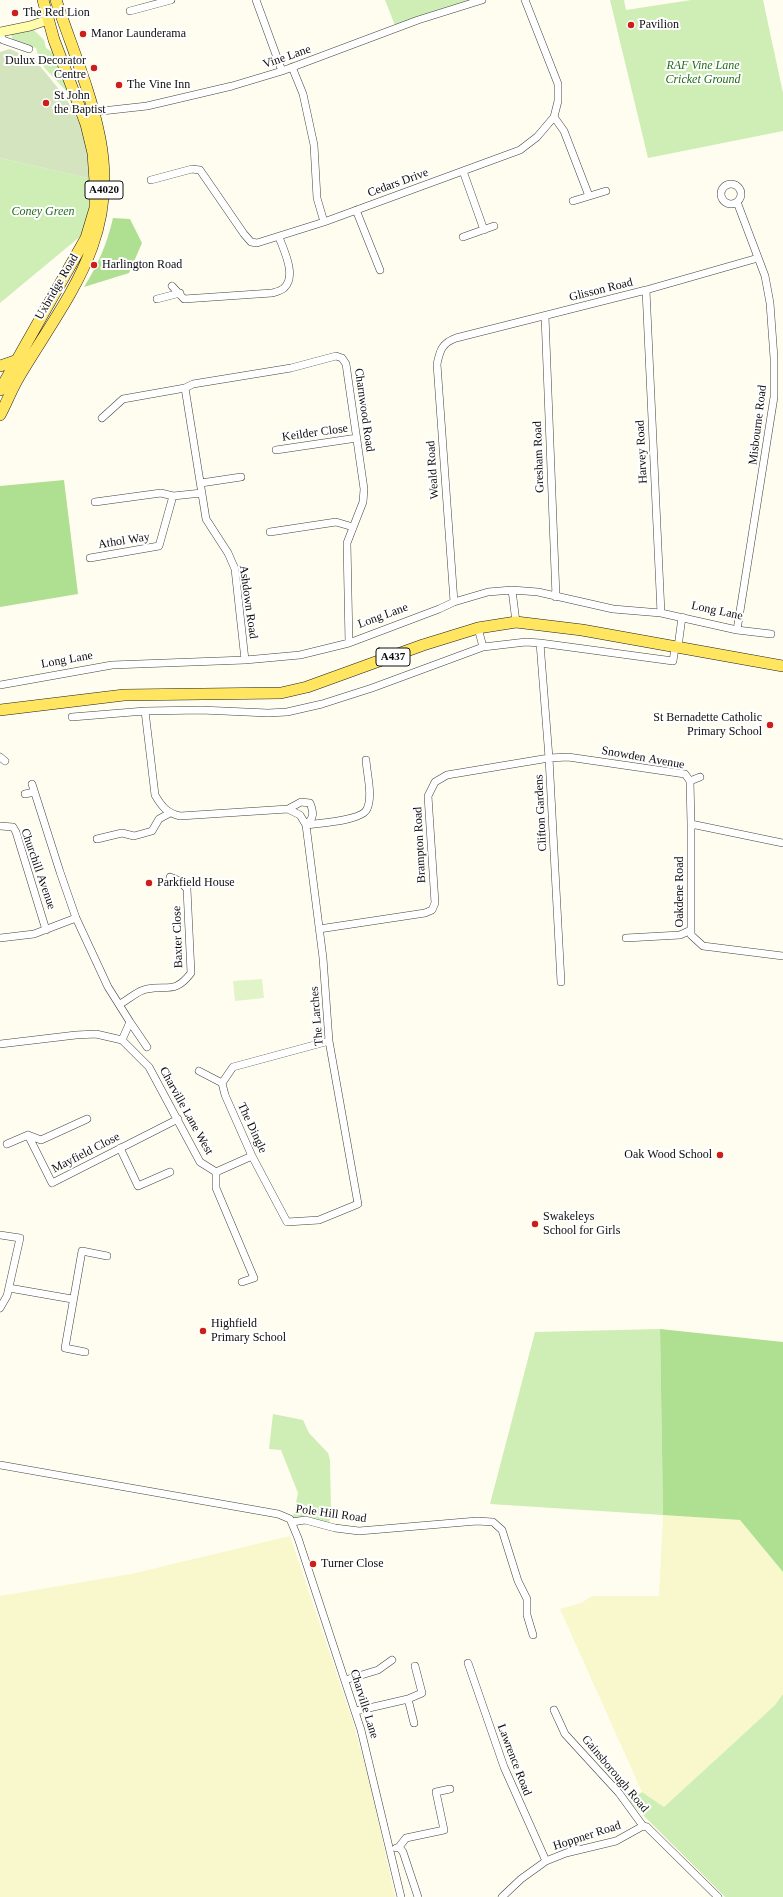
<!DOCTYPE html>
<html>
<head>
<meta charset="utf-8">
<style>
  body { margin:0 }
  canvas { display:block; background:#fffdf0 }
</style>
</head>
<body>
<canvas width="783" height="1897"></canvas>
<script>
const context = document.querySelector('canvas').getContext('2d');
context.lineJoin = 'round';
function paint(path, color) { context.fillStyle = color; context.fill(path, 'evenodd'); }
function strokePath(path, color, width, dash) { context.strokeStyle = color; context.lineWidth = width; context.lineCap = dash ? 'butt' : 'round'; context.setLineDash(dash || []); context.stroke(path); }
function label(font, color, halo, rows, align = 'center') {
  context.font = font + ' "Times New Roman",serif'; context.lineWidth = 4; context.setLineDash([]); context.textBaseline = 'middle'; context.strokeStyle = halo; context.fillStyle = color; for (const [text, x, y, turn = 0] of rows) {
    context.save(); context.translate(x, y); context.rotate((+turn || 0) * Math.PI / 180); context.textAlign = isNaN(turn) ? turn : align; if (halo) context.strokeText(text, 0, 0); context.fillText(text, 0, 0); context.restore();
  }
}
paint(new Path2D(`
  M663 1515 740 1520 783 1572V1694L775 1705 761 1718 664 1807 642 1792 560 1609 581 1603 592 1596H659Z
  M290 1536 352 1719 369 1779 395 1897H0V1596L131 1574Z`), '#f8f8cc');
paint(new Path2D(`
  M385 0H475L396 28Z
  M610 0H624L626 10 691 0H763L783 93V131L648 158Z
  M34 30 44 40 46 48 52 52 69 94 40 63 36 48 13 41 11 34Z
  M0 158 92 179V203L82 235 0 303Z
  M660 1329 663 1515 490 1504 535 1332Z
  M273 1414 303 1420 309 1433 328 1453 330 1460 331 1514 328 1526 292 1522 298 1493 281 1450 269 1449Z
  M783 1694V1897H725L629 1801 642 1792 664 1807 761 1718 775 1705Z`), '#ceeeb5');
paint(new Path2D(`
  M113 218 130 219 142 243 129 273 84 287C98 265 107 244 113 218Z
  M64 480 78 594 0 607V486Z
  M660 1329 783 1342V1572L740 1520 663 1515Z`), '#afe092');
paint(new Path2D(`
  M10 49 36 61 66 98 80 124 86 142 92 179 0 158V52Z`), '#d4e4be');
paint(new Path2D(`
  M262 979 264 998 235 1001 233 981Z`), '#e1f4c8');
const street = new Path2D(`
  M256 0 282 71
  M130 11 171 0
  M0 35 3 40 29 49
  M292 67 303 94 314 145 317 198 324 222
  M93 112 147 106 232 86 282 71 418 20 482 0
  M554 117 564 131 589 196
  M463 171 484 230
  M151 180 192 169 200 170 244 234 251 242 257 243 324 222 520 150 537 137 554 117 558 101V84L525 0
  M721 194a10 10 0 1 1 20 0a10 10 0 1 1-20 0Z
  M573 201 606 191
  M737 202 765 276 770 303 774 358V397L737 630
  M356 210 380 270
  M463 237 494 226
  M172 286 184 299 272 293C275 292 281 291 284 288 297 276 284 251 279 237
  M646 290 661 613
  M157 299 180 293
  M545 316 556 597
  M185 388 206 519 228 553 235 569 245 660
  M102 418 123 399 185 388 193 384 291 368 336 356 342 358 346 364 364 489 363 502 347 543 349 643
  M276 450 357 438
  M201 483 241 477
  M95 502 161 493 173 496 202 493
  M270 532 336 522 353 527
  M90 558 159 546 173 496
  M512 590 516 622
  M454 602 437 364C440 350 442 343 456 338L646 290 758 258
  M478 628 483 647 526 642 540 643 673 661 675 648
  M540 643 549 758 561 982
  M678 647 682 617
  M0 685 112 665 245 660 300 655 349 643 439 609 454 602 488 592 512 590 538 592 613 609 661 613 737 630 771 634
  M145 711 155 795C162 807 167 813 180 816L288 809 300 815 306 825 323 958 329 1041 358 1204 319 1220 287 1222 252 1156 225 1095 222 1083 233 1067 329 1041
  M72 717 145 711 201 710 268 713 287 712 322 704 372 688 483 647
  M0 757 5 761
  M690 781 700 777
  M32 784 60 872 76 918 108 987 130 1022 122 1040
  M25 794 34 792
  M288 809 301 802 310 803C314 813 314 818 306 825
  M691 824V935L703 946 783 956
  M306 825C318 823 362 821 367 809 373 796 367 775 366 760
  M0 826 13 827 16 832 46 930
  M97 839 122 833 134 836 152 831 159 819 170 813
  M319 929 425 913 432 910 435 903 428 796 435 782 447 775 549 758 568 757 685 774 690 781 691 824 783 843
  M0 938 34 934 76 918
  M626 938 680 935 691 930
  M120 1004C128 1000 138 990 147 989 168 985 175 994 191 973L187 889 180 881 170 877
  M130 1022 147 1047
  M0 1044 76 1035 96 1034 122 1040 149 1067 200 1162 216 1172
  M199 1071 222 1083
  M28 1135 52 1183 178 1119
  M7 1144 28 1135 41 1140 87 1119
  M120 1148 138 1186 170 1172
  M216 1172V1188L254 1278 242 1282
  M216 1172 252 1156
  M0 1235 20 1238 7 1296 0 1308
  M9 1288 72 1299
  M85 1352 65 1348 82 1251 107 1256
  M0 1465 278 1514 290 1519 298 1538 361 1730 401 1897
  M292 1522 305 1520 335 1528 359 1531 477 1521 493 1522 502 1530 518 1581 527 1599V1615L533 1635
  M468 1663 504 1767 546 1861
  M345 1680 378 1670 392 1660
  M408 1699 414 1723
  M554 1710 565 1734 619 1793 643 1826 647 1827 718 1897
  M356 1711 408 1699 422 1693 415 1666
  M399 1847 406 1838 444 1830 436 1792 450 1789
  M396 1848 399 1847 403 1852 418 1897
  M502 1897 521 1879 546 1861 566 1853 616 1841 643 1826`);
const secondary = new Path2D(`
  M0 32 30 26 48 20`);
const primary = new Path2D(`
  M0 366 15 361
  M0 390 86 238 95 208V181L93 153 86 124 54 40 43 0
  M0 415C7 402 12 388 20 375 68 295 119 238 100 139 91 91 71 46 56 0
  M0 710 124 695 281 693 307 687 423 645 478 628 516 622 582 630 783 666`);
strokePath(street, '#414141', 8);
strokePath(secondary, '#303030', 10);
strokePath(primary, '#1f1f1f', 12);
strokePath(street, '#fff', 7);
strokePath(secondary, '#fffdab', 9);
strokePath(primary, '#ffe560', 11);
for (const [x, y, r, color] of [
  [15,13,4,"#cd1e18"],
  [631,25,4,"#cd1e18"],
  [83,34,4,"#cd1e18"],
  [94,68,4,"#cd1e18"],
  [119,85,4,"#cd1e18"],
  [46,103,4,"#cd1e18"],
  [94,265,4,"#cd1e18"],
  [770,725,4,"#cd1e18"],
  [149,883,4,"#cd1e18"],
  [720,1155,4,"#cd1e18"],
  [535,1224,4,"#cd1e18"],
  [203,1331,4,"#cd1e18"],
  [313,1564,4,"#cd1e18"]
]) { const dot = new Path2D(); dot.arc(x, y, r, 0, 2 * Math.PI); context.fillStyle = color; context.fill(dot); strokePath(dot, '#fff', 1.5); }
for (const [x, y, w] of [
  [104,190,38],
  [393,657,34]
]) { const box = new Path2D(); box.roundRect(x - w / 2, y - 9, w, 18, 3); context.fillStyle = '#fff'; context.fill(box); strokePath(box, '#0e0e0e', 1); }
label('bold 11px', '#0e0e0e', null, [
  ["A4020",104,190],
  ["A437",393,657]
]);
label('12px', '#0e0e0e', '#fff', [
  ["The Red Lion",23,13],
  ["Pavilion",639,25],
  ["Manor Launderama",91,34],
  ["Dulux Decorator",86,61,"right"],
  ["Centre",86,75,"right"],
  ["The Vine Inn",127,85],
  ["St John",54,96],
  ["the Baptist",54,110],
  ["Harlington Road",102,265],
  ["St Bernadette Catholic",762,718,"right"],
  ["Primary School",762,732,"right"],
  ["Parkfield House",157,883],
  ["Oak Wood School",712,1155,"right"],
  ["Swakeleys",543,1217],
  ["School for Girls",543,1231],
  ["Highfield",211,1324],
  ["Primary School",211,1338],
  ["Turner Close",321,1564]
], 'left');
label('12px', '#0e0e0e', '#fff', [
  ["Vine Lane",287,57,-19],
  ["Cedars Drive",398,183,-20],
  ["Uxbridge Road",57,287,-60],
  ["Glisson Road",601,290,-14],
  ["Charnwood Road",364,410,82],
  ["Misbourne Road",758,425,-83],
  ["Keilder Close",315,433,-8],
  ["Harvey Road",642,452,-93],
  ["Gresham Road",539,457,-92],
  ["Weald Road",433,470,-94],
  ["Athol Way",124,541,-9],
  ["Ashdown Road",248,602,82],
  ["Long Lane",717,611,12],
  ["Long Lane",383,616,-20],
  ["Long Lane",67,660,-10],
  ["Snowden Avenue",643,758,10],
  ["Clifton Gardens",541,813,-93],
  ["Brampton Road",420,845,-93],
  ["Churchill Avenue",38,869,71],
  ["Oakdene Road",680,892,-90],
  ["Baxter Close",178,937,-92],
  ["The Larches",317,1016,-95],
  ["Charville Lane West",186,1111,61],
  ["The Dingle",252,1128,65],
  ["Mayfield Close",86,1153,-27],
  ["Pole Hill Road",331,1514,8],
  ["Charville Lane",364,1704,73],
  ["Lawrence Road",514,1760,69],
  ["Gainsborough Road",615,1774,50],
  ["Hoppner Road",587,1836,-18]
]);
label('italic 12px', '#226d18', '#fff', [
  ["RAF Vine Lane",703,66],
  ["Cricket Ground",703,80],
  ["Coney Green",43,212]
]);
</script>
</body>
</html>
